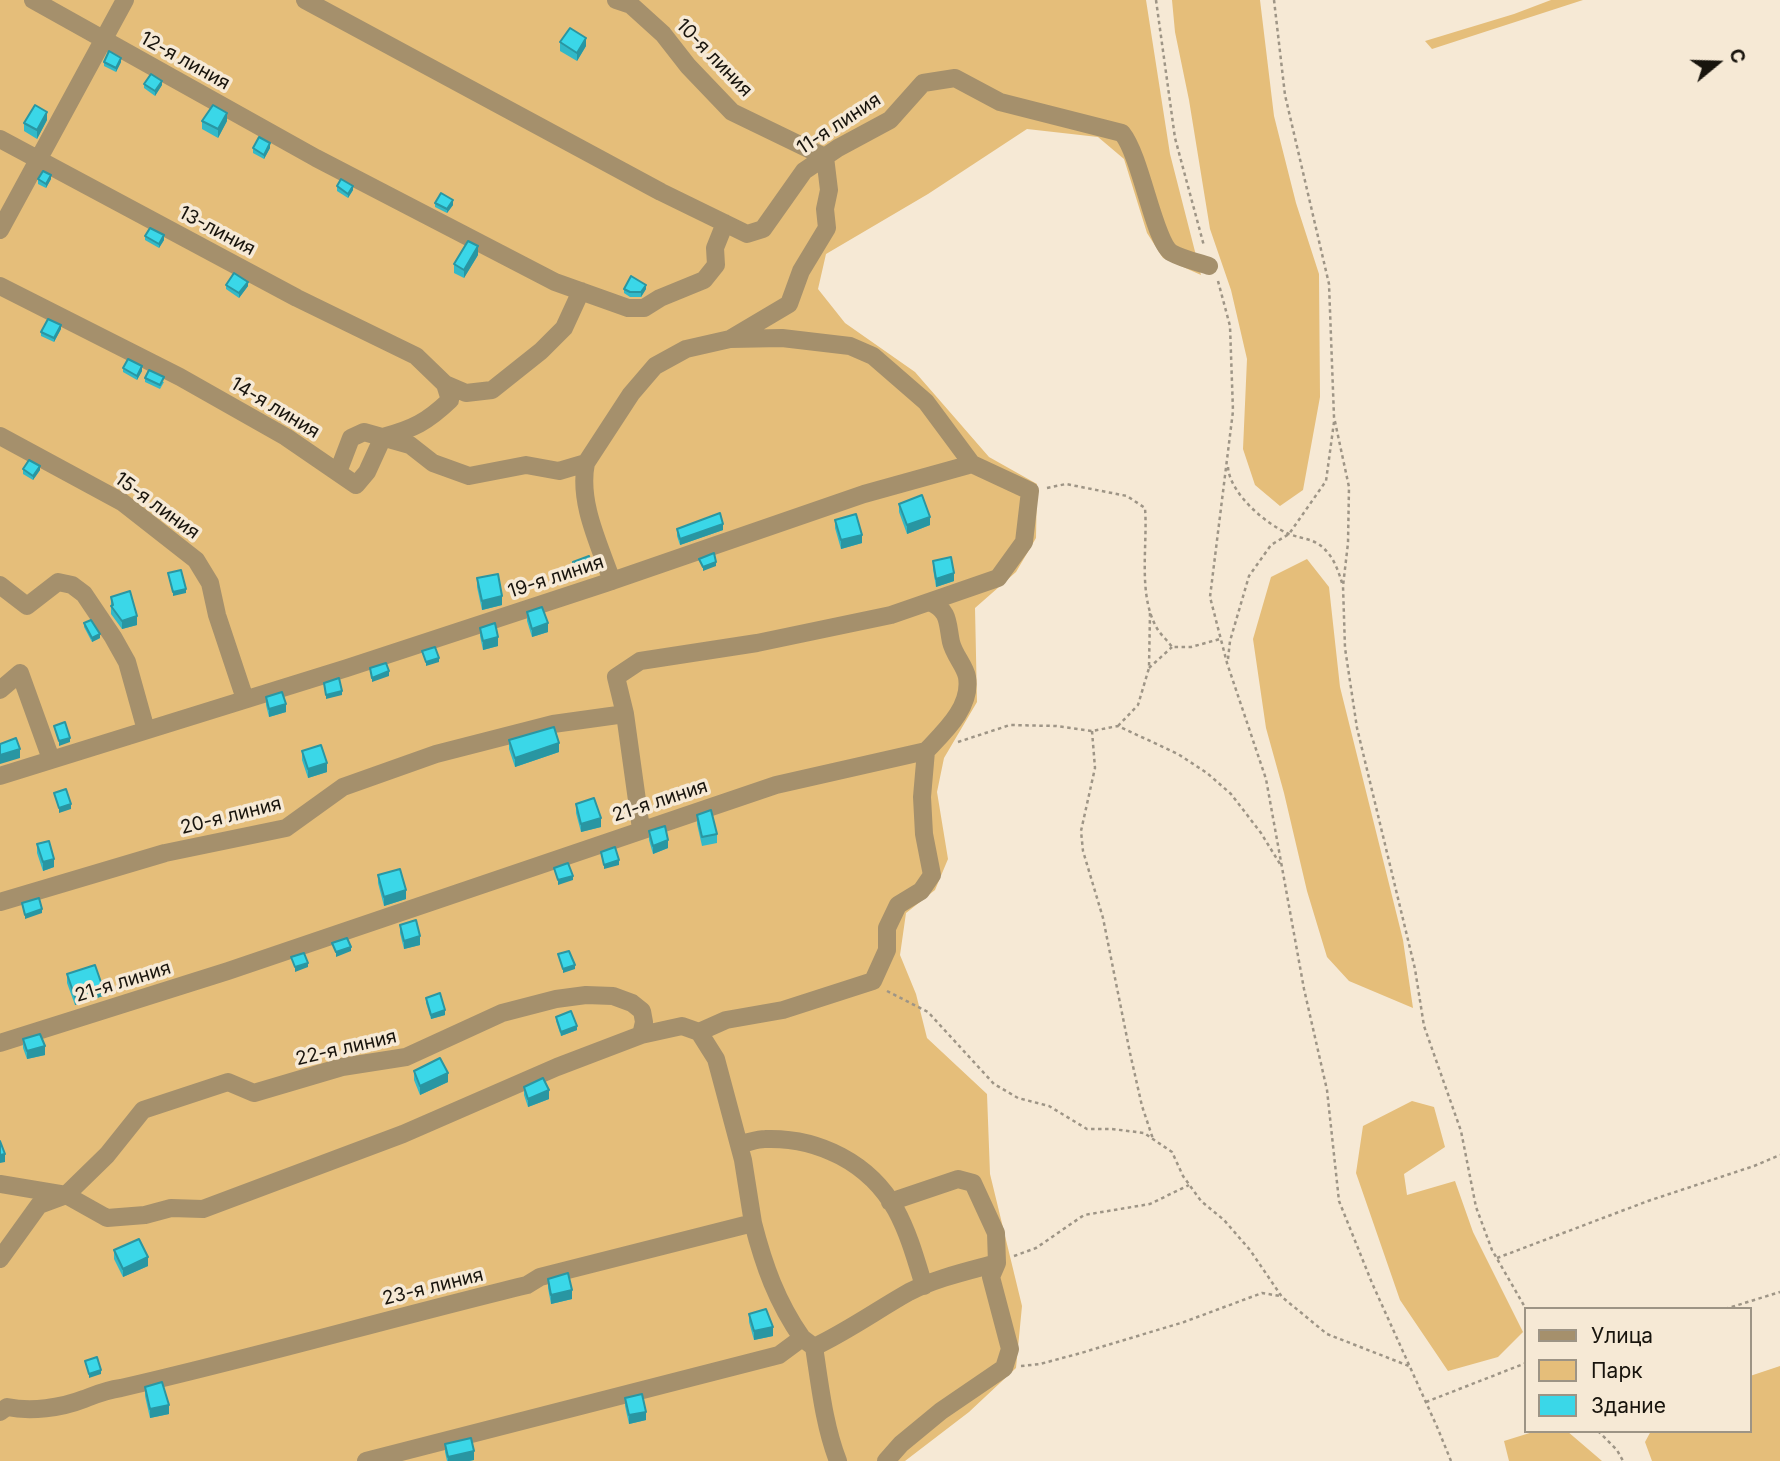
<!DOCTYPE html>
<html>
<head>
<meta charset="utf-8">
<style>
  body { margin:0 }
  #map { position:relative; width:1780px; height:1461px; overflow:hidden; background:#f6e9d5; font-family:Inter,sans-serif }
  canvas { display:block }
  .legend { position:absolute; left:1524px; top:1307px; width:228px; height:126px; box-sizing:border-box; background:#f6e9d5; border:2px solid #9d9485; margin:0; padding:9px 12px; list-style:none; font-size:21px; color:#18140d }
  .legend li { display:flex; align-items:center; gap:14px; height:35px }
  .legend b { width:35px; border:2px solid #9d9485 }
  .north { position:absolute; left:1682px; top:28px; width:70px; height:70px; -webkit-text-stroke:5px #f6e9d5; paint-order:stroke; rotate:71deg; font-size:19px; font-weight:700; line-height:28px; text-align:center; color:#18140d }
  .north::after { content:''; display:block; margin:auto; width:24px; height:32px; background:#18140d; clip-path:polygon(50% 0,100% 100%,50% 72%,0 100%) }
</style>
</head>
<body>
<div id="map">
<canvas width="1780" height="1461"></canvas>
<ul class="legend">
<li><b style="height:9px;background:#a5906c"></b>Улица</li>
<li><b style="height:19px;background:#e5be7a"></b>Парк</li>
<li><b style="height:19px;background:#3ad7e8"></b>Здание</li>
</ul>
<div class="north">С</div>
</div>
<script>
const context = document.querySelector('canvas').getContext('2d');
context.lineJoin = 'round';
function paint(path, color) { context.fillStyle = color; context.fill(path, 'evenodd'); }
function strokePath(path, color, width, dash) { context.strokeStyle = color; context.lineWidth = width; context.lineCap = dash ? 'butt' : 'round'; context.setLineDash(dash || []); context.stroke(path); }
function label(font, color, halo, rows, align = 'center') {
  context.font = font + ' Inter,sans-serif'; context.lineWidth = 7; context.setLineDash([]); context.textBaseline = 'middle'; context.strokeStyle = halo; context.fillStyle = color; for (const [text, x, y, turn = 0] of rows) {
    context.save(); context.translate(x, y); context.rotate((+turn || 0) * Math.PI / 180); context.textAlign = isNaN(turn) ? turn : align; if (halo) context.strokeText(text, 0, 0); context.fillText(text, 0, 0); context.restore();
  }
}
paint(new Path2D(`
  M0 0H1146L1170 154 1201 275 1163 258 1147 233 1124 159 1098 137 1027 129 928 194 826 254 818 289 845 323 915 372 989 457 1037 484 1036 538 1016 572 975 608 977 702 944 758 937 792 948 859 935 890 906 913 900 955 916 994 927 1038 987 1094 990 1174 1022 1306 1016 1368 969 1412 905 1461H0Z
  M1172 0H1260L1274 116 1296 203 1319 274 1320 397 1303 490 1280 506 1255 485 1243 449 1247 359 1231 290 1210 229 1189 100 1175 32Z
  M1551 0H1583L1432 49 1425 41 1514 14Z
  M1307 559 1329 587 1340 687 1403 940 1413 1008 1349 981 1327 957 1307 891 1284 793 1266 728 1253 639 1271 577Z
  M1412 1101 1434 1107 1445 1147 1404 1174 1407 1195 1455 1181 1473 1232 1523 1332 1498 1357 1448 1371 1400 1300 1356 1173 1363 1126Z
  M1780 1366V1461H1652L1645 1442 1651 1431H1750V1376Z
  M1536 1431H1567L1602 1461H1509L1504 1441Z`), '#e5be7a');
strokePath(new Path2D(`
  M1156 0 1175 138 1204 246
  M1274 0 1285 95 1329 284 1334 417 1349 487 1348 543 1343 586 1345 648 1357 728 1415 969 1424 1026 1461 1131 1476 1207 1492 1250 1526 1309
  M1218 281 1230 326 1233 411 1210 597 1227 663 1266 779 1304 989 1327 1090 1339 1201 1372 1283 1438 1429 1451 1461
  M1228 467C1230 494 1266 524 1289 534 1305 540 1316 538 1328 553 1335 561 1339 573 1342 583
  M1047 488 1066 484 1127 496 1145 508C1148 546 1137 596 1158 630 1162 636 1168 641 1172 647H1191L1220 639
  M1228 659 1230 641 1249 576 1271 545 1289 534 1326 481 1334 422
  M1149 668 1172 647
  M1118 726 1138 705 1149 668 1150 613
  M1092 731 1095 768 1081 831 1083 851 1103 918 1130 1053 1142 1106 1153 1139
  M958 742 1010 725 1056 726 1092 731 1118 726 1178 754 1207 773 1231 794 1261 833 1280 864
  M887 991 928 1012 994 1084 1018 1098 1049 1106 1087 1129H1112L1144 1133 1172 1152 1183 1176 1201 1201 1224 1220 1250 1250 1282 1297 1327 1334 1409 1366
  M1014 1256 1036 1248 1084 1215 1150 1204 1189 1185
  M1497 1258 1648 1201 1754 1166 1780 1155
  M1725 1309 1780 1292
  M1021 1366 1040 1364 1081 1353 1184 1322 1262 1293 1280 1296
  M1426 1402 1526 1363
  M1598 1431 1617 1450 1623 1461`), '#9e9586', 2.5, [3.5, 3.5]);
strokePath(new Path2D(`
  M33 0 316 158 555 282 628 308H644L660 298 704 280 716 265 715 248 725 223
  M305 0 661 192 747 234 763 229 804 171 838 148 890 120 923 83 955 78 1000 102 1122 133C1142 158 1154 243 1172 253 1183 259 1197 262 1209 266
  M616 0 631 5 663 34 688 66 732 112 825 157 829 190 825 209 827 228 801 271 789 304 730 339
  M0 139 297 298 416 356 445 384 450 400C427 422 413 429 383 437L367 472 356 485 286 437 180 377 0 286
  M0 230 125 0
  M445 384 466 393 492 390 541 351 564 328 581 291
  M0 436 122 502 196 560 210 583 217 615 245 699
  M586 463 631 394 655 366 686 349 730 339 782 338 850 346 873 356 926 402 972 464
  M338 472 351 438 364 432 410 445 433 463 469 476 526 465 559 471 586 463C578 502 599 544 612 581
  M0 585 27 606 58 582 72 585 84 594 113 637 127 662 146 730
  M0 690 20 673 51 759
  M926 751C944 732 972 707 967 677 965 666 954 655 951 642 947 623 950 611 930 602
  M0 776 347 668 606 583 864 494 972 464 1030 491 1024 542 998 578 891 615 757 643 640 661 616 677 625 714 641 829
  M0 902 165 853 286 828 343 787 436 754 553 724 625 714
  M0 1043 228 971 776 785 926 751 922 797 924 834 932 875 921 891 898 905 887 928V950L873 981 783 1010 726 1020 699 1032
  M739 1144C747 1143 757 1139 765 1139 818 1137 870 1163 896 1210 909 1234 916 1260 924 1286
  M0 1184 66 1195 107 1218 145 1215 171 1208 203 1209 403 1134 557 1067 641 1035 682 1026 699 1032 716 1059 743 1160 753 1223
  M0 1259 39 1205 66 1195 107 1155 143 1110 228 1082 254 1093 342 1067 406 1057 502 1013 556 999 586 995 613 996 632 1003 642 1011 644 1022 641 1035
  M814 1347C848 1331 877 1310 909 1292 936 1278 968 1271 997 1263
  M0 1412 7 1407C31 1412 61 1408 84 1399 97 1394 106 1390 121 1388 257 1357 391 1318 527 1285L540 1277 753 1223C764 1266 777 1302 802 1338
  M366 1461 779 1355 802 1338 814 1347C820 1385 824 1425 838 1461
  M886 1461 901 1444 941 1411 1004 1368 1010 1349 991 1277 997 1263 996 1233 973 1183 958 1179 890 1202`), '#a5906c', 18);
paint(new Path2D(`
  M560 42 586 46 577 61 560 51Z
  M104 62H121L116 72 104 66Z
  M144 84 162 85 155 96 144 88Z
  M47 120 37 139 24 131V123Z
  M202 121H227L218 138 202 129Z
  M253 148H270L264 159 253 153Z
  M38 179H51L46 188 38 184Z
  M337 186 353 190 348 198 337 191Z
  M435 203 453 205 447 213 435 207Z
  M145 236 164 240 159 248 145 240Z
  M478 255 464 278 454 273V264Z
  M226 285 248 286 239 298 226 289Z
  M624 289H646L641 297H630L624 293Z
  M61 329 54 342 41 336V332Z
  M123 368 142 371 137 380 123 372Z
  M145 378 164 382 160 389 145 382Z
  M23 469 40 470 33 480 23 474Z
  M899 504 930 525 907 534 899 512Z
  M835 520 862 543 841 549 835 528Z
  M677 529 723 530 680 545 677 536Z
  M933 561 954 581 936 587 933 569Z
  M477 578 502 605 482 610 477 587Z
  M111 597 137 625 122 629 111 614Z
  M527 612 548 632 532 637 527 621Z
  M84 623 100 638 92 642 84 627Z
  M480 628 498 646 483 650 480 636Z
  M266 697 286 712 269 717 266 705Z
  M509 740 559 752 515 767 509 749Z
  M302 751 327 772 308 778 302 760Z
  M576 804 601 827 581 832 576 813Z
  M697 815 717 834V843L702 846 697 824Z
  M649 831 668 848 653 854 649 840Z
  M37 844 54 867 43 871 37 853Z
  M378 875 406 899 384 906 378 883Z
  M400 925 420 945 404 949 400 933Z
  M67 974 103 996 75 1005 67 983Z
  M426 998 445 1015 431 1019 426 1003Z
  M556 1017 577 1030 561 1036 556 1021Z
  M23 1039 45 1055 27 1059 23 1048Z
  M414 1071 448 1082 420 1095 414 1080Z
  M524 1087 549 1099 528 1107 524 1095Z
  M114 1250 148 1266 123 1277 114 1259Z
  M548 1279 572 1299 551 1304 548 1288Z
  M749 1314 773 1336 754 1340 749 1322Z
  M145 1387 169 1414 150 1418 145 1396Z
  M625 1398 646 1420 629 1424 625 1406Z
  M445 1444 474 1460 469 1461H447L445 1452Z`), '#32b9c8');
paint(new Path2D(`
  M586 38V46L577 61V53Z
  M121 58V62L116 72V68Z
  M162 81V85L155 96V91Z
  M47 112V120L37 139V130Z
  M227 113V121L218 138V129Z
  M270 143V148L264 159V155Z
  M51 175V179L46 188V184Z
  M353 186V190L348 198V194Z
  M453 200V205L447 213V209Z
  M164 235V240L159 248V244Z
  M478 246V255L464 278V270Z
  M248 282V286L239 298V293Z
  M646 285V289L641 297V292Z
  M61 325V329L54 342V338Z
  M142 366V371L137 380V376Z
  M40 466V470L33 480V476Z
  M930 517V525L907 534V525Z
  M723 524V530L680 545V539Z
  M862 535V543L841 549V540Z
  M716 562V566L703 571V567Z
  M592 569V573L576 579V574Z
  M954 573V581L936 587V579Z
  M186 589V593L173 596V592Z
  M502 596V605L482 610V601Z
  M137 616V625L122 629V621Z
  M548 623V632L532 637V629Z
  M100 634V638L92 642V638Z
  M498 637V646L483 650V641Z
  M439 658V662L426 666V662Z
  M389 671V676L372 682V678Z
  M342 691V695L326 699V695Z
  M286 704V712L269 717V709Z
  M70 738V742L59 746V741Z
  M559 743V752L515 767V758Z
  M20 749V758L0 764V755Z
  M327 763V772L308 778V769Z
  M71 804V809L59 813V808Z
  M601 818V827L581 832V824Z
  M668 840V848L653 854V846Z
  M54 859V867L43 871V862Z
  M619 860V865L604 869V865Z
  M573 876V880L558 885V880Z
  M406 890V899L384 906V897Z
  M42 909V913L25 919V915Z
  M420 936V945L404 949V941Z
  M351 947V951L336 957V952Z
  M308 963V967L295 972V967Z
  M575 965V969L563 973V969Z
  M103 988V996L75 1005V997Z
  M445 1010V1015L431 1019V1015Z
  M577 1026V1030L561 1036V1032Z
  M45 1046V1055L27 1059V1051Z
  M448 1073V1082L420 1095V1086Z
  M549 1090V1099L528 1107V1099Z
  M5 1154V1162L0 1163V1155Z
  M148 1257V1266L123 1277V1269Z
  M572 1290V1299L551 1304V1295Z
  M773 1327V1336L754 1340V1331Z
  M101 1370V1374L89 1378V1374Z
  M169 1405V1414L150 1418V1409Z
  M646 1412V1420L629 1424V1415Z
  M474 1451V1460L469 1461H448V1457Z`), '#2996a2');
const building = new Path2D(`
  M570 28 586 38 577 53 560 42Z
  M109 51 121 58 116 68 104 62Z
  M151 74 162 81 155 91 144 84Z
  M35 105 47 112 37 130 24 123Z
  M213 105 227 113 218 129 202 121Z
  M259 137 270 143 264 155 253 148Z
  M43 171 51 175 46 184 38 179Z
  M341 179 353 186 348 194 337 186Z
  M441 193 453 200 447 209 435 203Z
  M150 228 164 235 159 244 145 236Z
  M468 241 478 246 464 270 454 264Z
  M234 273 248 282 239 293 226 285Z
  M631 276 646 285 641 292H630L624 289Z
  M48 319 61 325 54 338 41 332Z
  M128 359 142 366 137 376 123 368Z
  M149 370 164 377 160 385 145 378Z
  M29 460 40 466 33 476 23 469Z
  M922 495 930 517 907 525 899 504Z
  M720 513 723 524 680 539 677 529Z
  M856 514 862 535 841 540 835 520Z
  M714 553 716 562 703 567 699 559Z
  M589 556 592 569 576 574 573 562Z
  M951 557 954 573 936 579 933 561Z
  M181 570 186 589 173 592 168 573Z
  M498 574 502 596 482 601 477 578Z
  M130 591 137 616 122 621 111 606 113 605 111 597Z
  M542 607 548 623 532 629 527 612Z
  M91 620 100 634 92 638 84 623Z
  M495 623 498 637 483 641 480 628Z
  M435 647 439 658 426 662 422 651Z
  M386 663 389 671 372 678 370 668Z
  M339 678 342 691 326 695 324 683Z
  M282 692 286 704 269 709 266 697Z
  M65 722 70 738 59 741 54 726Z
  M554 727 559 743 515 758 509 740Z
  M16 738 20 749 0 755V744Z
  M321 745 327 763 308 769 302 751Z
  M66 789 71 804 59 808 54 793Z
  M594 798 601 818 581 824 576 804Z
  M711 810 717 834 702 837 697 815Z
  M665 826 668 840 653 846 649 831Z
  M49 841 54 859 43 862 37 844Z
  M615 847 619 860 604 865 601 852Z
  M568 863 573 876 558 880 554 868Z
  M400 869 406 890 384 897 378 875Z
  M39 898 42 909 25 915 22 903Z
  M416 920 420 936 404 941 400 925Z
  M347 938 351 947 336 952 332 943Z
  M569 951 575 965 563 969 558 954Z
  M304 953 308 963 295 967 291 957Z
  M95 965 103 988 75 997 67 974Z
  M440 993 445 1010 431 1015 426 998Z
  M571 1011 577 1026 561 1032 556 1017Z
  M40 1034 45 1046 27 1051 23 1039Z
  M440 1058 448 1073 420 1086 414 1071Z
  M543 1078 549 1090 528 1099 524 1087Z
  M0 1141 5 1154 0 1155Z
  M139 1239 148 1257 123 1269 114 1250Z
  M568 1273 572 1290 551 1295 548 1279Z
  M766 1309 773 1327 754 1331 749 1314Z
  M97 1357 101 1370 89 1374 85 1361Z
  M162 1382 169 1405 150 1409 145 1387Z
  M642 1394 646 1412 629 1415 625 1398Z
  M471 1438 474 1451 448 1457 445 1444Z`);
paint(building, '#3ad7e8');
strokePath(building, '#2996a2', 2);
label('19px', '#18140d', '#f6e9d5', [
  ["10-я линия",714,58,46],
  ["12-я линия",185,61,29],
  ["11-я линия",839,124,-33],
  ["13-линия",217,231,28],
  ["14-я линия",275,408,31],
  ["15-я линия",157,506,36],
  ["19-я линия",556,577,-18],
  ["21-я линия",660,801,-18],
  ["20-я линия",231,816,-14],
  ["21-я линия",123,982,-17],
  ["22-я линия",346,1048,-13],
  ["23-я линия",433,1287,-14]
]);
</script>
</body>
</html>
